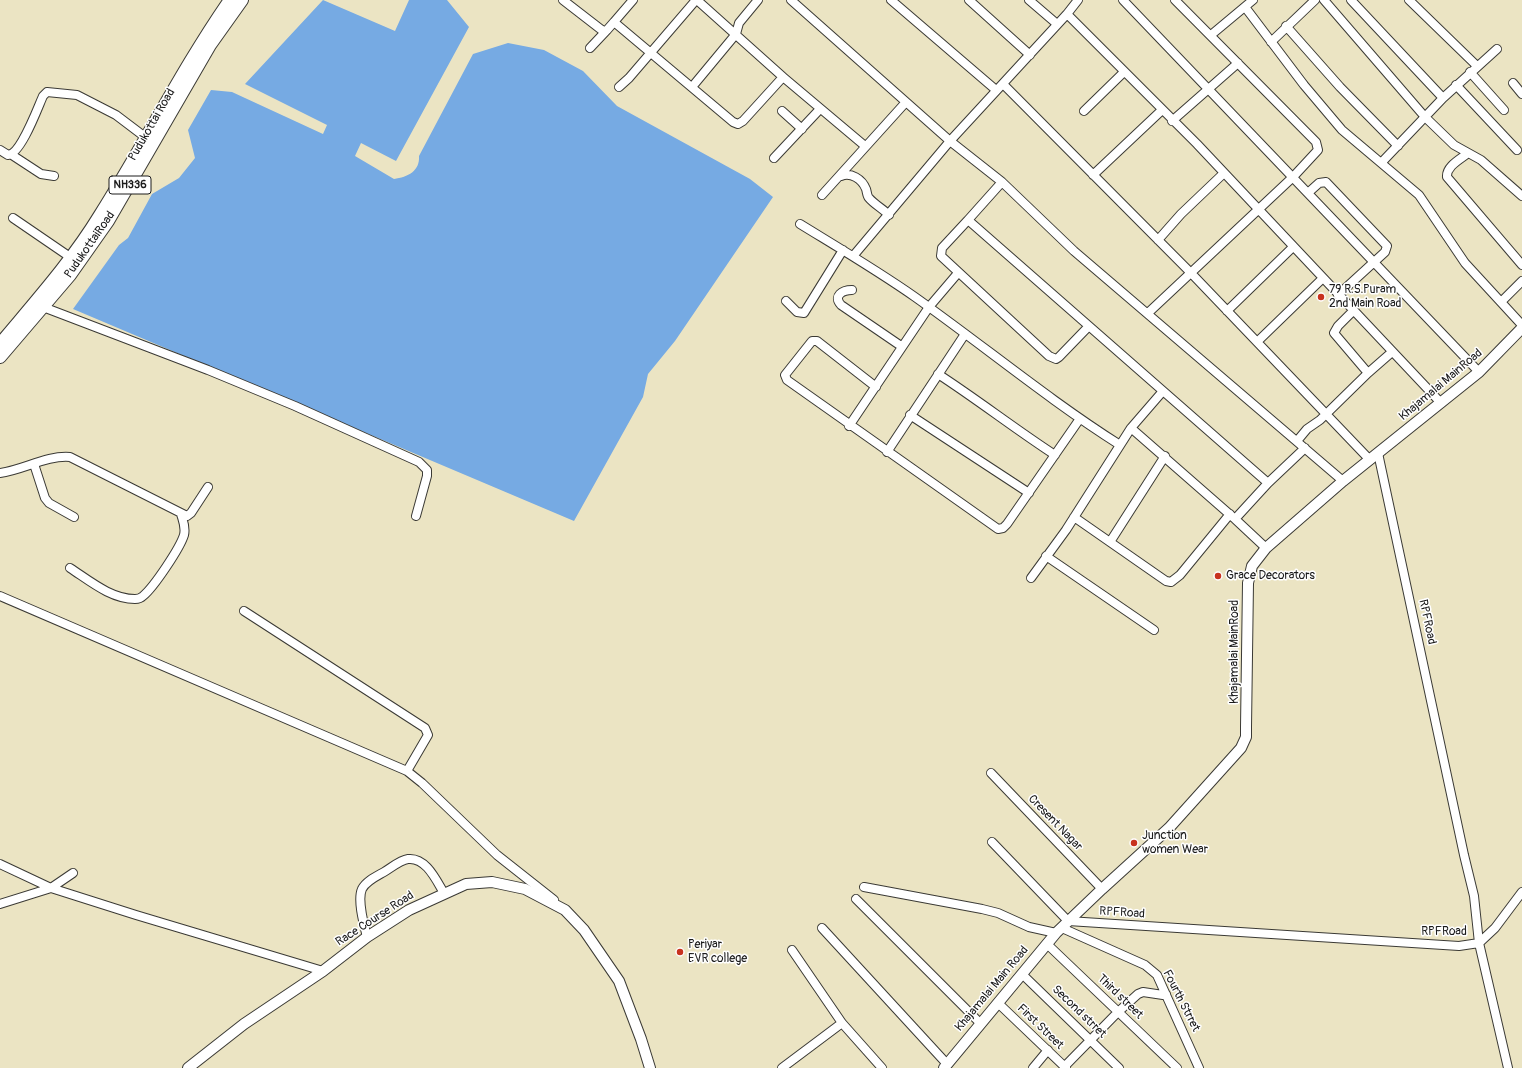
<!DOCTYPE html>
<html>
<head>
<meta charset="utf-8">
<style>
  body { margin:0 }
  canvas { display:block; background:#ebe4c3 }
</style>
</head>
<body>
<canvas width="1522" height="1068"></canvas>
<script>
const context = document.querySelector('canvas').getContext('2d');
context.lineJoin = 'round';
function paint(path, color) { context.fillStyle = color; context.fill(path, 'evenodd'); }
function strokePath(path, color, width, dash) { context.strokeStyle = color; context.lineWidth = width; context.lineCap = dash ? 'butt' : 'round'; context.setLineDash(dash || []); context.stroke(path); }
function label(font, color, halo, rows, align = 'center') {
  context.font = font + ' Pangolin,sans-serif'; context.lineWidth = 3; context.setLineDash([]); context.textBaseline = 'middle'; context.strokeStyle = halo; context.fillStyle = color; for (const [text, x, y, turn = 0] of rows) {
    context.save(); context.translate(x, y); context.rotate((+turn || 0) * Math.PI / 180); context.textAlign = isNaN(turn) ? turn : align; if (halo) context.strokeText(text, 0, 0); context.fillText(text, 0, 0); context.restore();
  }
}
paint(new Path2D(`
  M323 0 395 31 409 0H447L469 27 396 161 361 143 355 156 394 179C408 177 420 171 419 156L473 54 508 43 544 50 583 71 617 106 750 179 773 197 675 341 648 374 643 397 574 521 73 309 119 245 128 238 152 194 179 178 195 158 188 130 211 90 232 92 323 134 327 125 245 84Z`), '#76aae3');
const minor = new Path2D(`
  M563 0 603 31 607 30 614 22
  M633 0 614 22 733 122 738 124 743 121 783 77
  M697 0 783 77 865 146
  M791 0 950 141 854 255
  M891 0 996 90
  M969 0 1030 55
  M1029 0 1057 24
  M1123 0 1479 372
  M1324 0 1425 117 1454 145 1481 160 1522 196
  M1351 0 1443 98
  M1409 0 1477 66
  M1245 7 1304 85 1342 130 1419 195 1465 263 1522 325
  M1067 14 1078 0
  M1286 26 1340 87 1398 146
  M1211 35 1253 0
  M1271 42 1315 0
  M590 48 607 30
  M1470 72 1504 110
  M1513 83 1522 94
  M1003 84 1191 273 1370 460
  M1456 85 1517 150
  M619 87 629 78 696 0
  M692 87 736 34 739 23 758 0
  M782 111 802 129
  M1084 111 1124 72
  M1172 121 1238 63
  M0 150 8 155C21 154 38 107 43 96L47 92 77 95 116 115 149 140
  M1468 153C1461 159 1446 166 1447 177L1522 265
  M12 155 41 174 54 176
  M774 158 820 109
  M1382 162 1443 98 1497 49
  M1093 175 1162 110
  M841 176C851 172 862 179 866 189 867 192 867 196 869 198 874 204 883 209 889 215
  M1002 182 968 220 1268 483
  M1309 192 1319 183 1326 182 1387 246 1385 252 1338 295
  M822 195 906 102
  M13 218 70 257
  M968 220 942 248 941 256 1049 356 1056 359 1059 357 1089 326
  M800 224C839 248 878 271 915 297 984 346 1049 400 1120 445
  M1158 240 1181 214 1224 173
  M852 290C842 290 833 296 841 305L901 346
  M786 301 797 312 804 313 843 250
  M1501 302 1522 281
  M43 307 208 370 295 406 419 462 427 470V476L416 516
  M1227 311 1293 247
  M1353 311 1338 326 1334 333 1368 373
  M1148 313 1293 177 1318 150 1316 142 1175 0
  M1257 342 1322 279
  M938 374C978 400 1015 429 1055 455
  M876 387 817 341H812L785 375 787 380 998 529 1003 528 1007 524 1079 420
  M910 415 1029 493
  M849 426 929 307 958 273
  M1131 428 1163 391
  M1297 441 1307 429 1320 420 1368 373 1392 352
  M887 452 965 334
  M34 464 45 498 49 503 74 517
  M0 473C23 470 47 455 70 457L187 516 191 513 208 487
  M1343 481 1074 251 1002 182 950 141 1067 14 1197 144 1441 403
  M1074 517 1166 581 1171 582 1180 575 1230 514
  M1235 519 1268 483 1305 448
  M1110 542 1165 456
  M1046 556 1154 630
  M70 568C90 581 111 599 135 599 138 599 141 598 143 596 154 587 180 548 184 535 186 527 183 521 181 514
  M1031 578 1066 530 1131 428 1235 519 1266 548
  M0 596 407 771 422 783 497 855 554 900
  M244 611 425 728 428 735 407 771
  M991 773 1102 889
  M992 842 1068 921 1459 946 1479 943 1474 896 1464 855 1378 453
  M0 864 51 888 136 915 323 971
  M864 887 982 909 998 913 1029 927 1056 933
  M856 899 981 1024
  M0 904 51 888 73 873
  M822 928 947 1064
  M1062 928 1145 965 1157 975 1199 1068
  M367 937C364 925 357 900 362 889 366 881 377 876 384 872 391 868 400 860 408 859 426 857 436 880 444 893
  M1047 944 1177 1068
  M792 950 842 1023 882 1068
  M1022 974 1119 1068
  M998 1003 1066 1068
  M1064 1067 1118 1012 1138 994 1143 992 1163 995 1166 994
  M782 1068 842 1023
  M1033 1068 1048 1050
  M1508 1068 1479 943 1495 928 1522 892`);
const major = new Path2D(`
  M188 1068 244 1024 323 971 367 937 409 910 466 884 492 882 525 889 565 910 584 930 619 981 641 1039 650 1068
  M944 1068 1056 933 1102 889 1169 828 1241 748 1246 737V727L1248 583 1252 566 1266 548 1343 481 1479 372 1522 328`);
const highway = new Path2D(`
  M0 344C35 302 72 261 100 215 145 144 182 69 230 0
  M0 357 70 275 108 221 210 45 242 0`);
strokePath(minor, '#3b3a35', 10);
strokePath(major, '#3b3a35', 12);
strokePath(highway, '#3b3a35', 14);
strokePath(minor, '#fff', 8);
strokePath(major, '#fff', 10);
strokePath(highway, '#fff', 12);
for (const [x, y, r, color] of [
  [1321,297,4,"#c8321e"],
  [1218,576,4,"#c8321e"],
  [1134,843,4,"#c8321e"],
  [680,952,4,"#c8321e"]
]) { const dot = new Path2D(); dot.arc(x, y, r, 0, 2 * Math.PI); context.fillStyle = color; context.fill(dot); strokePath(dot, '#fff', 1.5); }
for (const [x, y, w] of [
  [130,185,42]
]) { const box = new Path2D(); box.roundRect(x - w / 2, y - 9, w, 18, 3); context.fillStyle = '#fff'; context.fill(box); strokePath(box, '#1c1c1c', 1); }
label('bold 11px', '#1c1c1c', null, [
  ["NH336",130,185]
]);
label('12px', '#1c1c1c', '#fff', [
  ["Pudukottai Road",152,125,-60],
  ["PudukottaiRoad",90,245,-55],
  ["Khajamalai MainRoad",1441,385,-40],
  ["RPFRoad",1427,622,78],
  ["Khajamalai MainRoad",1235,652,-90],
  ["Cresent Nagar",1055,823,46],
  ["RPFRoad",1122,913,4],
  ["Race Course Road",375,919,-33],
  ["RPFRoad",1444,932],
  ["Khajamalai Main Road",992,989,-50],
  ["Third street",1120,997,44],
  ["Fourth Strret",1181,1001,63],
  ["Second strret",1079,1012,44],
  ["First Street",1040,1027,44]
]);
label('12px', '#1c1c1c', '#fff', [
  ["79 R.S.Puram",1329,290],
  ["2nd Main Road",1329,304],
  ["Grace Decorators",1226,576],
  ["Junction",1142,836],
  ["women Wear",1142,850],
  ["Periyar",688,945],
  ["EVR college",688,959]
], 'left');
</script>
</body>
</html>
